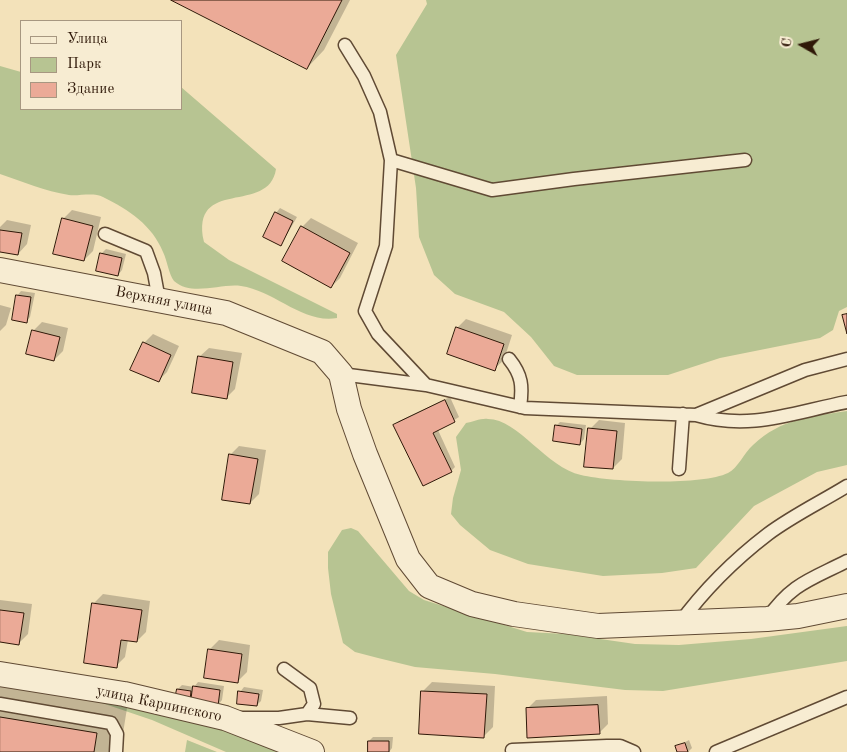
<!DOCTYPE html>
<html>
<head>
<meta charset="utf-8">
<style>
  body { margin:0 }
  #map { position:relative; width:847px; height:752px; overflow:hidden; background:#f3e2ba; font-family:"Old Standard TT",serif }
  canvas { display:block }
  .legend { position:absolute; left:20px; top:20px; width:162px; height:90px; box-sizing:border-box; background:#f7ecd2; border:1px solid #a79781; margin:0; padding:6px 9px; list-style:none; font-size:15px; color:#2f1808 }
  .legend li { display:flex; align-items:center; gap:10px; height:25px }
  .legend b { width:25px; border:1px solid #a79781 }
  .north { position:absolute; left:777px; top:20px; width:50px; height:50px; -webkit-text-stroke:4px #f7ecd2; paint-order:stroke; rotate:278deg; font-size:14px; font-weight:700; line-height:20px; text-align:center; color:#2f1808 }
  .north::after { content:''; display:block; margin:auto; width:18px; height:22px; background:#2f1808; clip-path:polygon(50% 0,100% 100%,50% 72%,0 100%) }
</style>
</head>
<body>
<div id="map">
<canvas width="847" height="752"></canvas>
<ul class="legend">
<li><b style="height:6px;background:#f7ecd2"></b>Улица</li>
<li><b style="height:14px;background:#b7c492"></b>Парк</li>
<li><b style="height:14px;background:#ebaa97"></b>Здание</li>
</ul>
<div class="north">С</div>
</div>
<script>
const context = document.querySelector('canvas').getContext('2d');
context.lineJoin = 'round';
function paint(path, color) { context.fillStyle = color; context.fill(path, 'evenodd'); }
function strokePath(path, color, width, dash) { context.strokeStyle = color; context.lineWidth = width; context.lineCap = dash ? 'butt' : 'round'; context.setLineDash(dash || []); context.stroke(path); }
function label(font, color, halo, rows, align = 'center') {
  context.font = font + ' "Old Standard TT",serif'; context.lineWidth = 5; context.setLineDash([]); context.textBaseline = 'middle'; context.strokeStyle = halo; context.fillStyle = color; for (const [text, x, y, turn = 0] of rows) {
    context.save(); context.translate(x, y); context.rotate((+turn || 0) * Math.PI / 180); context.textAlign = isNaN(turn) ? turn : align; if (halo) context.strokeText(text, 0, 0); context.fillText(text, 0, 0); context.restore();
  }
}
paint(new Path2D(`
  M426 0H847V307L839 311 833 330 820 338 720 358 668 375H577L554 366 531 337 504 312 455 294 434 275 419 237 416 188 396 55 427 4Z
  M0 66 21 72V109H181V87L276 169C269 216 190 176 204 242L229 260 337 314V318C303 324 275 291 241 286 221 283 192 297 174 281 169 275 167 260 163 252 152 225 129 210 103 197 94 192 80 196 69 195 45 191 23 182 0 174Z
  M847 411V465L817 472 754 506 696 568 662 573 603 576 528 564 490 550 460 525 451 514 453 498 461 470 456 437 466 423C473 422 481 418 488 419 518 419 547 468 581 475 610 482 701 486 728 473 738 468 744 453 753 445 782 418 810 417 847 411Z
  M351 528 358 531 409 591 424 600 527 632 566 634 635 644 679 645 751 639 847 626V661L663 691 625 690 495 674 415 667 378 658 355 652 343 643 331 594 328 568V552L342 530Z
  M87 698 196 721 293 752H226L152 720Z
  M187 740 217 752H185Z`), '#b7c492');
paint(new Path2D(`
  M174 0H350L324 50 307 68Z
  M280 208 297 217 281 245 276 213Z
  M72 210 101 217 93 251 84 260 63 219Z
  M311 218 358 243 340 278 331 287 302 227Z
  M7 220 31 225 27 244 18 254 0 250V227Z
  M106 249 126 254 122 270 118 275 102 253Z
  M21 291 35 293 30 317 26 322 17 296Z
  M0 305 11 308 6 325 0 331Z
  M466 319 512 335 504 360 494 369 457 328Z
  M42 322 68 328 63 351 54 360 33 331Z
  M153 334 179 346 167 372 158 381 144 343Z
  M209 348 242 353 235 389 226 398 199 357Z
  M450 397 459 417 438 430 455 467 451 471 395 426 399 421Z
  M599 420 625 423 622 459 613 468 590 429Z
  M560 422 586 425 584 439 580 444 556 426Z
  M239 446 266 450 259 494 250 503 230 455Z
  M103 594 150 601 146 632 137 641 128 640 125 657 116 666 93 604Z
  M0 600 32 604 28 634 19 643 0 641Z
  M219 640 250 645 247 672 238 681 209 650Z
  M0 682 128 702 120 752H0Z
  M198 682 224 686 222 700 218 705 177 698 178 689 182 685 194 687Z
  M432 682 495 686 493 727 484 736 423 691Z
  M244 687 263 690 261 701 257 705 240 692Z
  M607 696 608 724 599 733 527 709 536 700Z
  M373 737H393L392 748 389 752H369V741Z
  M689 740 692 748 688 752H678L676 747Z`), '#0003');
const building = new Path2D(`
  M171 0H342L307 69Z
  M275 212 293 221 281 246 263 237Z
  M62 218 93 226 84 261 53 254Z
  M301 226 350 253 331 288 282 261Z
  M0 230 22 233 18 255 0 252Z
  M100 253 122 258 118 276 96 271Z
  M16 295 31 297 27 323 12 320Z
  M847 314V334L842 315Z
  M456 327 504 344 495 371 447 354Z
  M32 330 60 337 54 361 26 354Z
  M143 342 171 355 159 382 130 370Z
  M198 356 233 362 227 399 192 393Z
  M445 400 455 422 433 433 452 472 423 486 393 425Z
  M555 425 582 429 580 445 553 441Z
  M588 428 617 431 613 469 584 467Z
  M229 454 258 459 250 504 222 500Z
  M92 603 142 610 137 642 121 640 117 668 84 663Z
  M0 610 24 613 19 645 0 642Z
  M208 649 242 654 238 683 204 678Z
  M193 686 220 690 218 706 191 702Z
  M177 689 191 691 190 701 175 699Z
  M238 691 259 694 257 706 237 704Z
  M421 691 487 694 484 738 419 734Z
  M598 705 600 734 527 738 526 708Z
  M0 717 97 733 94 752H0Z
  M368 741H389V752H368Z
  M685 743 688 752H677L675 746Z`);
paint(building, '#ebaa97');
strokePath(building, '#2f1808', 1);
const lane = new Path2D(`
  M345 45 364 76 380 112 391 160 386 246 365 311 378 334 426 385
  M391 160 492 190 574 179 745 160
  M105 234 146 251 154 273 159 300
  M509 359C522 375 523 386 520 407
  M341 374 426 385 525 408 696 415 805 370 847 359
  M696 415C751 431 794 412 847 402
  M679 469 683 414
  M767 619C792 583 810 580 847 561
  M679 624C704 590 734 560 768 534 792 516 821 502 847 486
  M0 704 111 723 117 734 116 752
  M307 714 350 718
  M240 718H279L307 714 314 704 310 688 284 669
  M512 750 607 746H620L634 752
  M716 752 847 697`);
const street = new Path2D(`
  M0 270 226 313 322 352 341 374 349 409 365 454 408 559 429 586 472 604 514 614 598 626 767 619 798 616 847 606
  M0 674 124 694 225 718 312 752`);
strokePath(lane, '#604a34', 15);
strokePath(street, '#604a34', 26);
strokePath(lane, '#f7ecd2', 12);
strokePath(street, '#f7ecd2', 24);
label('15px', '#2f1808', '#f7ecd2', [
  ["Верхняя улица",164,301,11],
  ["улица Карпинского",159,704,12]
]);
</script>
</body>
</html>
